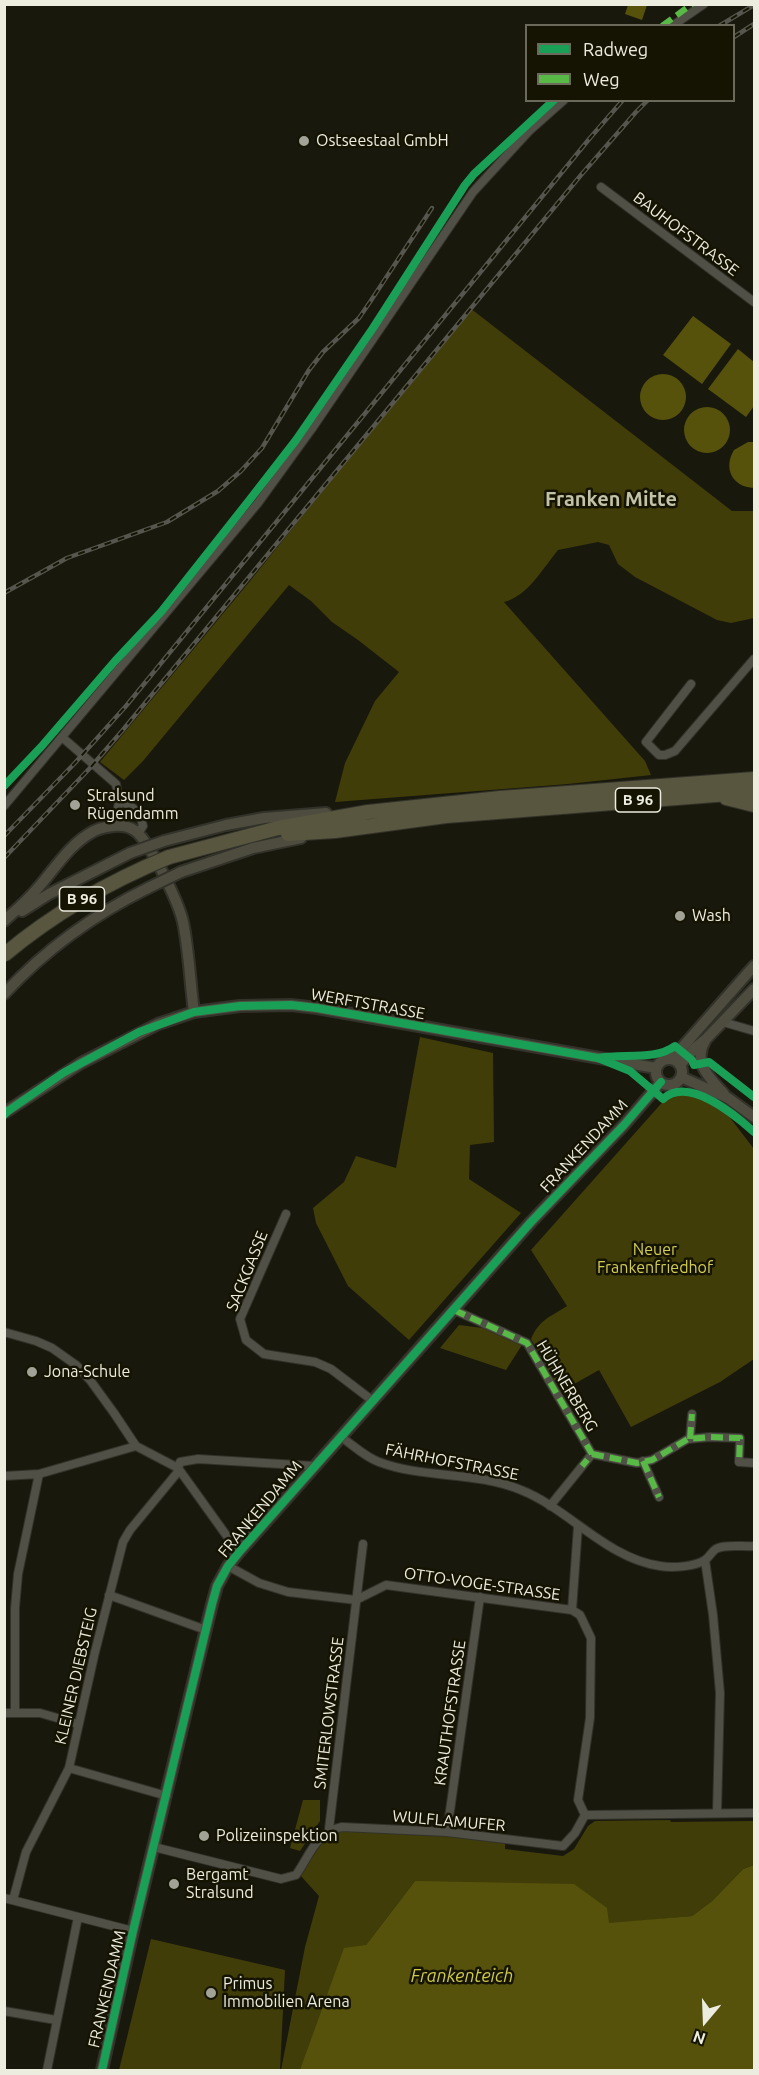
<!DOCTYPE html>
<html>
<head>
<meta charset="utf-8">
<style>
  body { margin:0 }
  #map { position:relative; width:759px; height:2075px; overflow:hidden; background:#19180d; font-family:Ubuntu,sans-serif }
  canvas { display:block }
  .frame { position:absolute; inset:0; border:6px solid #ececdf; pointer-events:none }
  .legend { position:absolute; left:525px; top:24px; width:210px; height:78px; box-sizing:border-box; background:#151402; border:2px solid #6b6a5a; margin:0; padding:8px 10px; list-style:none; font-size:18px; color:#ececdf }
  .legend li { display:flex; align-items:center; gap:12px; height:30px }
  .legend b { width:30px; border:2px solid #6b6a5a }
  .north { position:absolute; left:675px; top:1991px; width:60px; height:60px; -webkit-text-stroke:4px #151402; paint-order:stroke; rotate:199deg; font-size:16px; font-weight:700; line-height:24px; text-align:center; color:#ececdf }
  .north::after { content:''; display:block; margin:auto; width:21px; height:27px; background:#ececdf; clip-path:polygon(50% 0,100% 100%,50% 72%,0 100%) }
</style>
</head>
<body>
<div id="map">
<canvas width="759" height="2075"></canvas>
<div class="frame"></div>
<ul class="legend">
<li><b style="height:8px;background:#1a9f57"></b>Radweg</li>
<li><b style="height:8px;background:#58b947"></b>Weg</li>
</ul>
<div class="north">N</div>
</div>
<script>
const context = document.querySelector('canvas').getContext('2d');
context.lineJoin = 'round';
function paint(path, color) { context.fillStyle = color; context.fill(path, 'evenodd'); }
function strokePath(path, color, width, dash) { context.strokeStyle = color; context.lineWidth = width; context.lineCap = dash ? 'butt' : 'round'; context.setLineDash(dash || []); context.stroke(path); }
function label(font, color, halo, rows, align = 'center') {
  context.font = font + ' Ubuntu,sans-serif'; context.lineWidth = 5; context.setLineDash([]); context.textBaseline = 'middle'; context.strokeStyle = halo; context.fillStyle = color; for (const [text, x, y, turn = 0] of rows) {
    context.save(); context.translate(x, y); context.rotate((+turn || 0) * Math.PI / 180); context.textAlign = isNaN(turn) ? turn : align; if (halo) context.strokeText(text, 0, 0); context.fillText(text, 0, 0); context.restore();
  }
}
paint(new Path2D(`
  M470 308 732 511H754V618L731 623 717 620 635 577 618 564 609 545 598 542 558 550C543 568 528 596 504 602L645 761 651 775 568 784 335 802 345 763 375 701 399 672 358 640 332 622 311 601 289 585 143 761 124 780 100 762 250 581Z
  M420 1037 493 1053 494 1142 470 1145 469 1179 521 1213 409 1340 348 1286 316 1223 313 1208 344 1182 356 1156 396 1168Z
  M677 1094H687L705 1101 728 1115 754 1149V1359L720 1382 631 1427 599 1370 560 1392 531 1339C539 1320 550 1317 567 1306L531 1250 667 1097Z
  M459 1325 491 1329 522 1345 506 1370 440 1348Z
  M303 1800H320V1821L300 1851 290 1848Z
  M670 1820 671 1822 754 1821V1865L743 1869 712 1901 692 1916 608 1924 415 1881 366 1945 300 2070H281L305 1947 319 1896 300 1875 327 1836 344 1829 445 1832 505 1842V1849L563 1856 574 1849 588 1826 595 1821Z
  M151 1939 285 1970 280 2070H119Z`), '#403d09');
paint(new Path2D(`
  M628 5H647L642 20 625 14Z
  M693 316 731 344 702 384 663 355Z
  M738 349 754 362V406L746 417 708 389Z
  M640 397a23 23 0 1 1 46 0a23 23 0 1 1-46 0Z
  M684 430a23 23 0 1 1 46 0a23 23 0 1 1-46 0Z
  M748 442H754V488C732 487 723 468 734 450Z
  M754 1865V2070H300L344 1948 366 1945 415 1881 574 1884 607 1908 609 1923 692 1916 712 1901 743 1869Z`), '#56520b');
const street = new Path2D(`
  M672 26 704 4
  M601 187 754 302
  M691 684 646 742 659 755H665L675 751 754 659
  M63 738 116 784 119 800 116 826
  M119 800C132 806 140 811 143 826L138 833
  M4 806 258 503 313 427 473 192 529 131 564 100
  M723 1022 754 1031
  M286 1214 240 1319 246 1340 264 1354 315 1362 331 1369 373 1401
  M454 1310 527 1343 592 1454 550 1506
  M4 1332 36 1341 52 1348 76 1365 90 1380 114 1413 136 1446 178 1468 234 1546 240 1551
  M341 1437C353 1445 365 1457 379 1462 424 1479 476 1471 521 1490 569 1509 606 1558 660 1566 672 1568 694 1567 705 1560 710 1557 712 1550 718 1548 728 1544 744 1547 754 1546
  M690 1439 692 1414
  M592 1454 637 1463 652 1460 688 1439 710 1437 740 1438 739 1462 754 1463
  M643 1461 659 1497
  M4 1476 39 1474 136 1446
  M578 1526 572 1610 580 1615 591 1638 590 1718 578 1800 585 1815
  M705 1560 713 1615 720 1693 717 1813
  M228 1566 259 1583 288 1592 356 1600 386 1585 572 1610
  M109 1595 206 1630
  M15 1712V1608L18 1574 39 1474
  M4 1713H40L78 1724
  M69 1768 167 1796
  M329 1829 363 1544
  M447 1832 480 1597
  M154 1847 281 1879 296 1875C310 1855 316 1832 342 1827L447 1832 563 1846 575 1833 585 1815 754 1813
  M4 1898 133 1931
  M13 1900 26 1852 69 1768 95 1652 123 1542 130 1530 177 1473 180 1462 198 1459 314 1466
  M4 2011 56 2020
  M47 2070 78 1917`);
const secondary = new Path2D(`
  M164 841 226 825 264 818 326 813
  M181 872 253 848 301 838
  M22 911 49 894 130 853
  M4 921C15 911 27 901 37 889 55 869 69 844 94 831 105 826 123 823 134 830 149 839 179 904 183 922 189 951 190 982 194 1012
  M4 994C45 950 95 914 148 888
  M705 1041C692 1063 710 1078 724 1094
  M656 1072a13 13 0 1 1 26 0a13 13 0 1 1-26 0Z
  M672 1059 754 966
  M680 1065 696 1047 707 1038 754 989
  M681 1077 728 1098 754 1117
  M4 1113 81 1063 158 1024 194 1012 240 1006 291 1005 317 1008 656 1068
  M102 2070 133 1931 212 1604 217 1586 228 1566 240 1551 531 1222 624 1125 661 1082`);
const highway = new Path2D(`
  M726 798 754 805
  M288 834 335 831 446 816 754 792
  M169 857 278 828 368 812 500 798 754 779`);
strokePath(street, '#32322a', 10);
strokePath(secondary, '#32322a', 14);
strokePath(highway, '#32322a', 16);
strokePath(street, '#515047', 8);
strokePath(secondary, '#4d4c3f', 10);
strokePath(highway, '#58563f', 14);
const rail = new Path2D(`
  M719 26 754 5
  M734 37 754 24
  M4 593 67 558 167 522 218 491 241 471 262 448 309 370 323 352 359 318 370 302 432 208
  M4 836 74 764 126 706 590 138 623 100
  M4 858 90 768 122 731 581 175 636 112 648 100`);
strokePath(rail, '#56564e', 4.5);
strokePath(rail, '#151402', 2, [7]);
const secondaryBridge = new Path2D(`
  M130 853 164 841
  M148 888 181 872`);
const highwayBridge = new Path2D(`
  M4 955C54 913 108 882 169 857`);
strokePath(secondaryBridge, '#32322a', 14, []);
strokePath(highwayBridge, '#32322a', 16, []);
strokePath(secondaryBridge, '#4d4c3f', 10);
strokePath(highwayBridge, '#58563f', 14);
strokePath(new Path2D(`
  M662 26 692 4
  M454 1310 527 1343 592 1454 582 1466
  M690 1439 692 1414
  M592 1454 637 1463 652 1460 688 1439 710 1437 740 1438 739 1462
  M643 1461 659 1497`), '#58b947', 6, [12, 6]);
strokePath(new Path2D(`
  M4 786 41 747 115 661 161 612 251 498 296 440 373 328 465 185 474 174 554 100
  M598 1058C622 1053 655 1061 675 1046L692 1060 694 1065 709 1062 754 1097
  M4 1115 8 1111 63 1073 139 1032 194 1012 240 1006 291 1005 317 1008 598 1058 630 1071 663 1099C688 1076 734 1114 754 1132
  M102 2070 133 1931 212 1604 217 1586 228 1566 240 1551 531 1222 624 1125 661 1082`), '#1a9f57', 8);
for (const [x, y, r, color] of [
  [304,141,6,"#a2a296"],
  [75,805,6,"#a2a296"],
  [680,916,6,"#a2a296"],
  [32,1372,6,"#a2a296"],
  [204,1836,6,"#a2a296"],
  [174,1884,6,"#a2a296"],
  [211,1993,6,"#a2a296"]
]) { const dot = new Path2D(); dot.arc(x, y, r, 0, 2 * Math.PI); context.fillStyle = color; context.fill(dot); strokePath(dot, '#151402', 2); }
for (const [x, y, w] of [
  [638,800,45],
  [82,899,45]
]) { const box = new Path2D(); box.roundRect(x - w / 2, y - 12, w, 24, 4.5); context.fillStyle = '#151402'; context.fill(box); strokePath(box, '#ececdf', 1.5); }
label('bold 15px', '#ececdf', null, [
  ["B 96",638,800],
  ["B 96",82,899]
]);
label('16px', '#ececdf', '#151402', [
  ["Ostseestaal GmbH",316,141],
  ["Stralsund",87,796],
  ["Rügendamm",87,814],
  ["Wash",692,916],
  ["Jona-Schule",44,1372],
  ["Polizeiinspektion",216,1836],
  ["Bergamt",186,1875],
  ["Stralsund",186,1893],
  ["Primus",223,1984],
  ["Immobilien Arena",223,2002]
], 'left');
label('16px', '#ececdf', '#151402', [
  ["BAUHOFSTRASSE",686,234,37],
  ["WERFTSTRASSE",368,1004,10],
  ["FRANKENDAMM",584,1146,-47],
  ["SACKGASSE",247,1271,-68],
  ["HÜHNERBERG",567,1386,59],
  ["FÄHRHOFSTRASSE",452,1462,11],
  ["FRANKENDAMM",260,1509,-50],
  ["OTTO-VOGE-STRASSE",482,1584,8],
  ["KLEINER DIEBSTEIG",76,1676,-77],
  ["SMITERLOWSTRASSE",329,1713,-83],
  ["KRAUTHOFSTRASSE",450,1713,-82],
  ["WULFLAMUFER",449,1821,5],
  ["FRANKENDAMM",107,1989,-77]
]);
label('16px', '#d2cc50', '#151402', [
  ["Neuer",655,1250],
  ["Frankenfriedhof",655,1268]
]);
label('italic 18px', '#cec84b', '#151402', [
  ["Frankenteich",462,1976]
]);
label('bold 20px', '#c2c2a8', '#151402', [
  ["Franken Mitte",611,499]
]);
</script>
</body>
</html>
